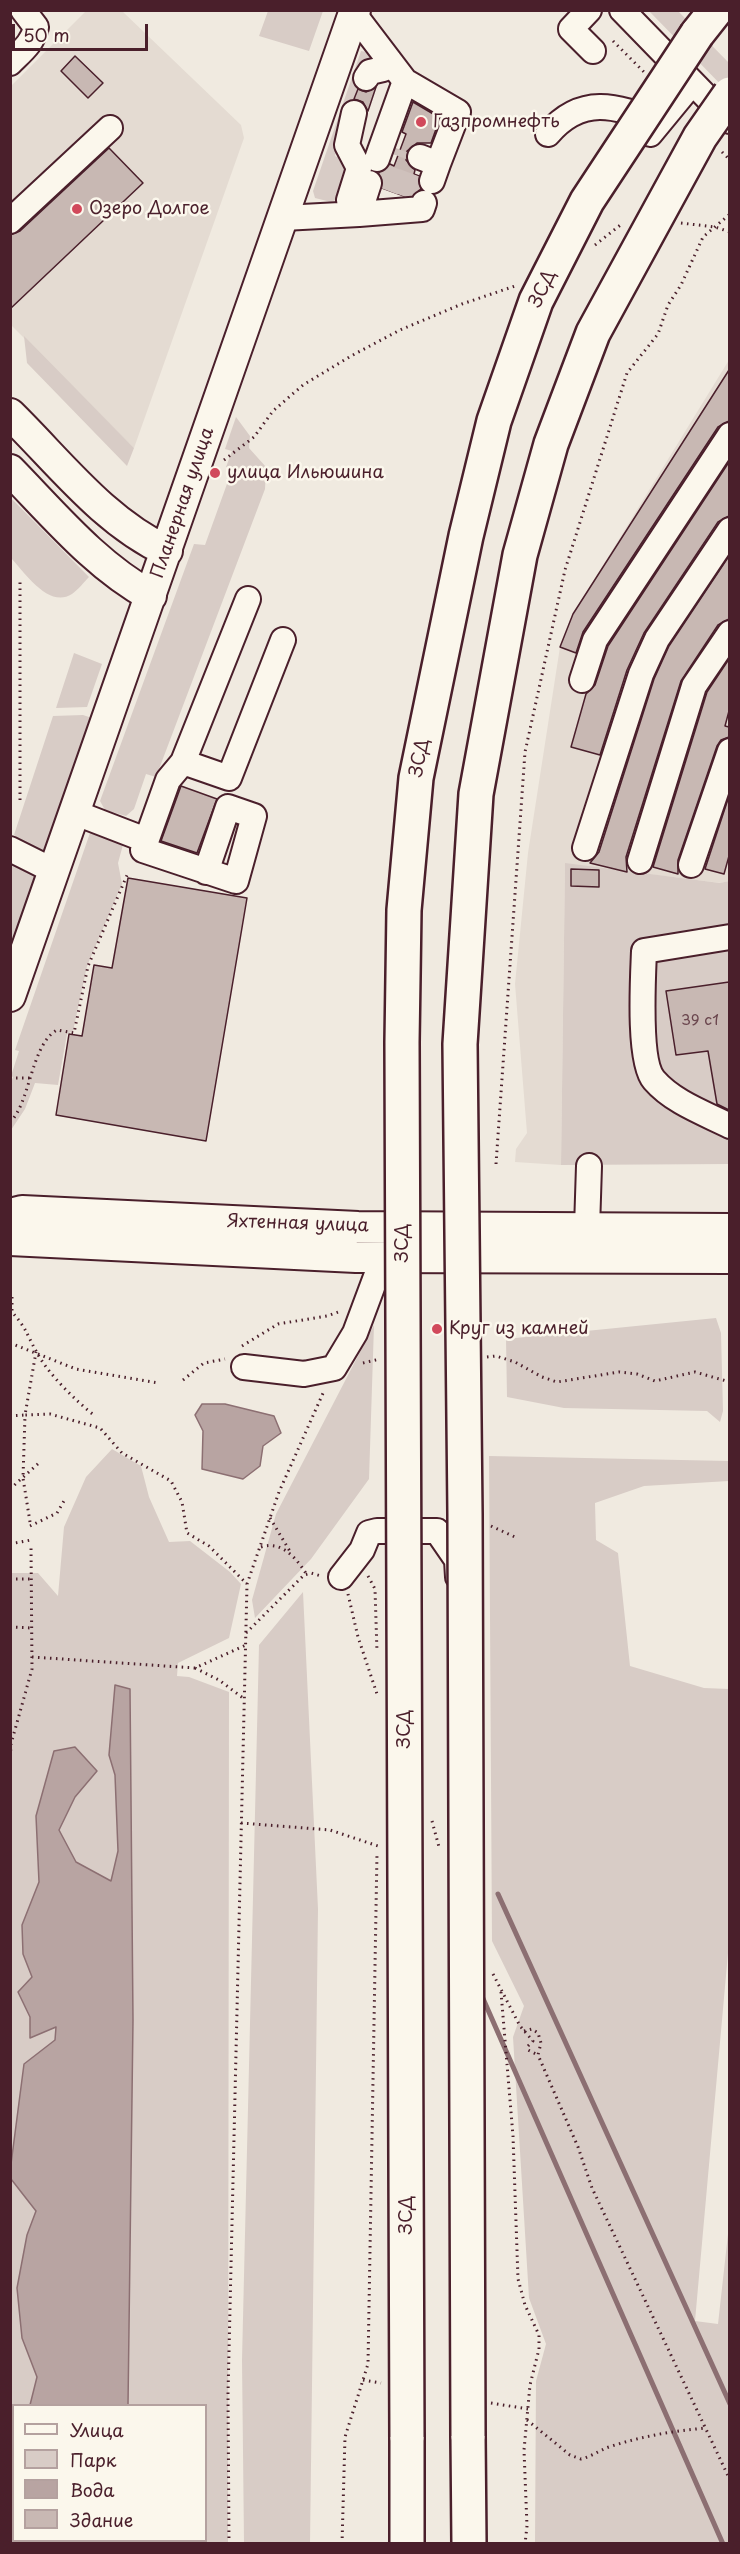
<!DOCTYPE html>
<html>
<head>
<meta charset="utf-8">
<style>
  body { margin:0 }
  #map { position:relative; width:740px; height:2554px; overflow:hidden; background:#f0eae0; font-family:"Playpen Sans",sans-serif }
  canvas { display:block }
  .frame { position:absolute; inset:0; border:12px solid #4a1f2b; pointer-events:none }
  .legend { position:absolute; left:12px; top:2404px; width:195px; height:138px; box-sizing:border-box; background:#fbf7ec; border:2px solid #b4a19f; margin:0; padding:8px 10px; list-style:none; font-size:18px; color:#4a1f2b }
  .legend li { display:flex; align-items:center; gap:12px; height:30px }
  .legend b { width:30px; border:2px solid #b4a19f }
  .scale { position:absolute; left:12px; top:24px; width:136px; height:27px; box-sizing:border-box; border:3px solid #4a1f2b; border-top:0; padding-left:8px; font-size:18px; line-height:21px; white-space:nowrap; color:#4a1f2b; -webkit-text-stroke:4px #fbf7ec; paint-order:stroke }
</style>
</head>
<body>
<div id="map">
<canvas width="740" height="2554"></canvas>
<div class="frame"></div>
<ul class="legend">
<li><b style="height:8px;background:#fbf7ec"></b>Улица</li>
<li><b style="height:16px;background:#d8ccc6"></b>Парк</li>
<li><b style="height:16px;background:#b8a4a2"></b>Вода</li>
<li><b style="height:16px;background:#c8b8b3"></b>Здание</li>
</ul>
<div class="scale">50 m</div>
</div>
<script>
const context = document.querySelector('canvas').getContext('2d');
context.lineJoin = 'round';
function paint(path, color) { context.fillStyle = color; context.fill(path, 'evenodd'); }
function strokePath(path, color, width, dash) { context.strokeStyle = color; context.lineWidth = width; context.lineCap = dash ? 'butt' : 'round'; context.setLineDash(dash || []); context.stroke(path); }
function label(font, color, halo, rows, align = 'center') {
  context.font = font + ' "Playpen Sans",sans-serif'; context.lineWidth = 5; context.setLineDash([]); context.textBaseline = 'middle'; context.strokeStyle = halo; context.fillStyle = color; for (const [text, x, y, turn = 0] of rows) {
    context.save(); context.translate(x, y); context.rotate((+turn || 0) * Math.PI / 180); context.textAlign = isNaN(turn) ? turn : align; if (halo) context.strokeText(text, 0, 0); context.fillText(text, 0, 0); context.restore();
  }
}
paint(new Path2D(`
  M86 11H122L241 125 244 138 134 448 11 325 10 87Z
  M729 360V881L721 883 565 864 561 1165 515 1162 516 1149 527 1133 515 984 528 853 560 647 573 614Z`), '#e4dbd2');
paint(new Path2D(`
  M268 11H323L309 51 259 36Z
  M649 11H678L729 63V93Z
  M361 51 377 54 362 77 335 156 353 164 340 198 331 202 315 198 313 191Z
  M24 336 134 448 127 466 27 363Z
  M236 417 250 436 249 448 266 467 265 489 156 777 146 774 134 809 126 816 105 810 100 801 194 544 205 545 232 470 226 467 232 451 225 449Z
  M10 497 89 577C84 582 78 590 72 594 49 609 25 573 11 558Z
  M74 653 102 664 87 707 56 708Z
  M83 715 92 718 44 853 14 835 53 716Z
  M91 830 124 841 118 863 122 884 87 966 73 1031 67 1034 58 1085 35 1083 25 1109 11 1130 10 1085 13 1077 11 1076 19 1051 15 1050Z
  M11 857 38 870 11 949Z
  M565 863 720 883 729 881V1164L561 1165Z
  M716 1318 721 1333 723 1411 720 1422 707 1411 564 1408 507 1397 506 1339Z
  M374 1325 369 1479 311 1559 255 1618 252 1600 276 1514Z
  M112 1449 141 1466 149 1497 169 1542 190 1541 230 1572 241 1584 229 1638 178 1663 177 1676 189 1677 229 1692 228 2543H127V2540H206V2406L128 2405 133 2020 130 1690 115 1685 109 1755 115 1775 118 1851 111 1881 75 1862 59 1830 75 1797 97 1771 36 1816 39 1882 22 1925 23 1954 32 1977 18 1992 30 2017V2037L56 2027 55 2040 24 2064 11 2164V1573H38L58 1596 64 1527 86 1477Z
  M489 1456 729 1461V1481L644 1486 595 1503 596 1540 618 1553 630 1666 704 1688 729 1689V1942L695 2321 718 2324 729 2225V2543H535L536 2381 546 2344 529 2298 513 2037 524 2006 492 1941Z
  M303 1592 318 1909 310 2543H244L242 2360 259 1645Z
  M10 2179 37 2211 27 2235 22 2338 37 2377 30 2405 14 2406V2479L11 2490 14 2540 17 2541V2544L10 2543Z`), '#d8ccc6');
const water = new Path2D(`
  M202 1404H225L274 1416 281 1433 263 1446 260 1466 243 1479 202 1469 203 1431 195 1415Z
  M115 1685 130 1689 133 2020 128 2405H30L37 2377 22 2338 17 2288 27 2235 36 2211 11 2179V2164L24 2064 55 2040 56 2027 30 2038V2017L18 1992 32 1977 23 1954 22 1925 39 1882 36 1816 54 1751 75 1747 97 1771 75 1797 59 1830 76 1862 111 1881 118 1851 115 1775 109 1755Z`);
paint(water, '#b8a4a2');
strokePath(water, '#8c6f72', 1.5);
strokePath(new Path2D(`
  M498 1894 730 2404
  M481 1994 723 2544`), '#8c6f72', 5);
const building = new Path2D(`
  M75 56 103 83 88 98 61 71Z
  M376 87 368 111 363 102 354 99 358 89 366 92Z
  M413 102 440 118 431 143H417L407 151 406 160 415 170 414 174 419 176 421 189 412 195 404 196 382 188 383 179 379 173 390 164 394 166 406 134 402 132Z
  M109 148 143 183 10 309V235L20 231Z
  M729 370V421L718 427 583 632 576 653 560 647 573 614Z
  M729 462V516L718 522 644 633 627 670 600 755 571 747 586 694 595 685 608 646Z
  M729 556V619L718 625 681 681 626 857 627 872 590 863 599 852 654 679 669 646Z
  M729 659V711L725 726 729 727V737L721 740 717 746 678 860V874L653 867 707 692Z
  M181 786 217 799 197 853 161 841Z
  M729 796V856L724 874 705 869Z
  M571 869 599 870V887L571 886Z
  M128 878 247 898 206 1141 56 1115 69 1034 82 1036 94 965 112 968Z
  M729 982V1110L717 1104 708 1051 676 1055 666 991Z`);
paint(building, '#c8b8b3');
strokePath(building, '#4a1f2b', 1.5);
strokePath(new Path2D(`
  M386 190 401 150
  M403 196 418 156`), '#cfc1bc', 24, [24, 12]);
const minor = new Path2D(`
  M589 10 571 29 593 51
  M622 10 730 121
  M354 14 405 81 377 159
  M10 63C22 51 33 43 36 27L23 10
  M366 78 370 72 383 69 389 60
  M405 81 458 112 438 164
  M548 134C581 95 616 105 658 122
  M650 134 692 83
  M420 157 438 164 432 181
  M349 200 359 168 347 145 354 113
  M359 214 422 209 424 203
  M283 218 359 214 369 183
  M10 221 110 128
  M582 680 595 640 730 435
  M183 762 229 778 283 640
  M76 813 146 840
  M585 848 641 674 657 639 730 530
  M10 849 54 871
  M640 861 694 686 730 633
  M691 865 730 751
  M206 872 228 807 254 816 236 881 143 850 168 780 183 762 248 599
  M730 937 644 951C643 977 638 1062 654 1080 673 1102 704 1113 730 1126
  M587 1228 589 1166
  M244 1367 304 1374 334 1368 355 1333 383 1258
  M341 1577 362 1550 369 1533 377 1531H437L457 1560 458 1577`);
const major = new Path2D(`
  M10 414C59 462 104 522 167 551
  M10 470C54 515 96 566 151 596
  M10 996 355 10
  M10 1214 22 1211 358 1227 730 1229
  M10 1240 356 1257 730 1258`);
const highway = new Path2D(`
  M697 34 716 10
  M468 2436 469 2544
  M407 2544V2437`);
strokePath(minor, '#4a1f2b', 28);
strokePath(major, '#4a1f2b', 34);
strokePath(highway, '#4a1f2b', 38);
strokePath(new Path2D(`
  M613 41 644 72
  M722 152 730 160
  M681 223 715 227 730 232
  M595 245 623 223
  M224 460 254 437 273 411 303 385 351 356 400 330 462 304 515 286
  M20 800V579
  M10 1078H30
  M10 1122C30 1104 31 1044 57 1030L74 1033 88 966 128 873
  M496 1164 525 752 565 570 627 373 658 334 668 305 681 285 703 237 730 214
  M12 1297V1312C27 1329 26 1333 36 1351 47 1373 76 1401 95 1416
  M10 1343 76 1369 159 1383
  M242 1346 278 1324 327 1316 341 1311
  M487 1357 496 1356 515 1362 542 1377 557 1382 619 1372 637 1374 655 1381 695 1372 730 1382
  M363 1363 380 1359
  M183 1380 204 1363 225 1359
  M10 1416 25 1415 36 1352
  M10 1489 39 1463
  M270 1518 291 1553
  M30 1522 23 1478 25 1415 50 1414 100 1428 122 1453 171 1481 182 1502 187 1533 209 1546 247 1584
  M30 1526 57 1513 64 1501
  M491 1526 515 1537
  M10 1544 31 1540
  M261 1547C282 1540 297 1559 307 1575
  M368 1576 375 1589 377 1652
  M10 1579H32
  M348 1594 358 1637 377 1694
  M10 1627 32 1628
  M246 1633 304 1575 311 1573 321 1576
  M32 1657 195 1668 246 1645
  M195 1668 219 1680 243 1698
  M10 1763 11 1744 32 1669 31 1546
  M432 1821 439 1847
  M241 1823 330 1830 378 1846
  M493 1974 520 2026 533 2041 528 2046V2050L538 2055
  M501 1992 513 2136 518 2279 525 2305 539 2335V2349L530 2385 524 2450 527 2526 525 2544
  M524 2031 532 2029 538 2033 541 2043 538 2055 578 2147 592 2188 730 2480
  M363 2380 381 2383
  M491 2403 528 2409
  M527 2420 570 2455 581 2459C593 2456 601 2449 612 2446 643 2436 673 2431 706 2428
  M229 2544 228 2394 247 1584 279 1492 324 1391
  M342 2544 345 2437 368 2364 377 1853`), '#4a1f2b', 3, [1.5, 4.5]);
strokePath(minor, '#fbf7ec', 24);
strokePath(major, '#fbf7ec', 30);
strokePath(highway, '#fbf7ec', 33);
const highwayBridge = new Path2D(`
  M468 2436 465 1514 460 1044 476 794 520 555 551 444 593 333 700 137 730 94
  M407 2437 402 1042 404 910 416 778 466 536 494 421 536 301 587 201 697 34`);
strokePath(highwayBridge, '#4a1f2b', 38, []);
strokePath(highwayBridge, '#fbf7ec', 33);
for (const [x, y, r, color] of [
  [421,122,6,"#d1495b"],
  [77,209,6,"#d1495b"],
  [215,473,6,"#d1495b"],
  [437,1329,6,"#d1495b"]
]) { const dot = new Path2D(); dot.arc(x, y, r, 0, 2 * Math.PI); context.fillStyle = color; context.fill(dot); strokePath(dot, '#fbf7ec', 2); }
label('15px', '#6a454d', null, [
  ["39 с1",700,1021]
]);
label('18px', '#4a1f2b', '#fbf7ec', [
  ["Газпромнефть",433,122],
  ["Озеро Долгое",89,209],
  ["улица Ильюшина",227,473],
  ["Круг из камней",449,1329]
], 'left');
label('18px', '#4a1f2b', '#fbf7ec', [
  ["ЗСД",543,289,-65],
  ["Планерная улица",183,503,-71],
  ["ЗСД",420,758,-79],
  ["Яхтенная улица",298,1224,2],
  ["ЗСД",403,1243,-90],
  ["ЗСД",405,1729,-90],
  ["ЗСД",407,2215,-90]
]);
</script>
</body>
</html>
